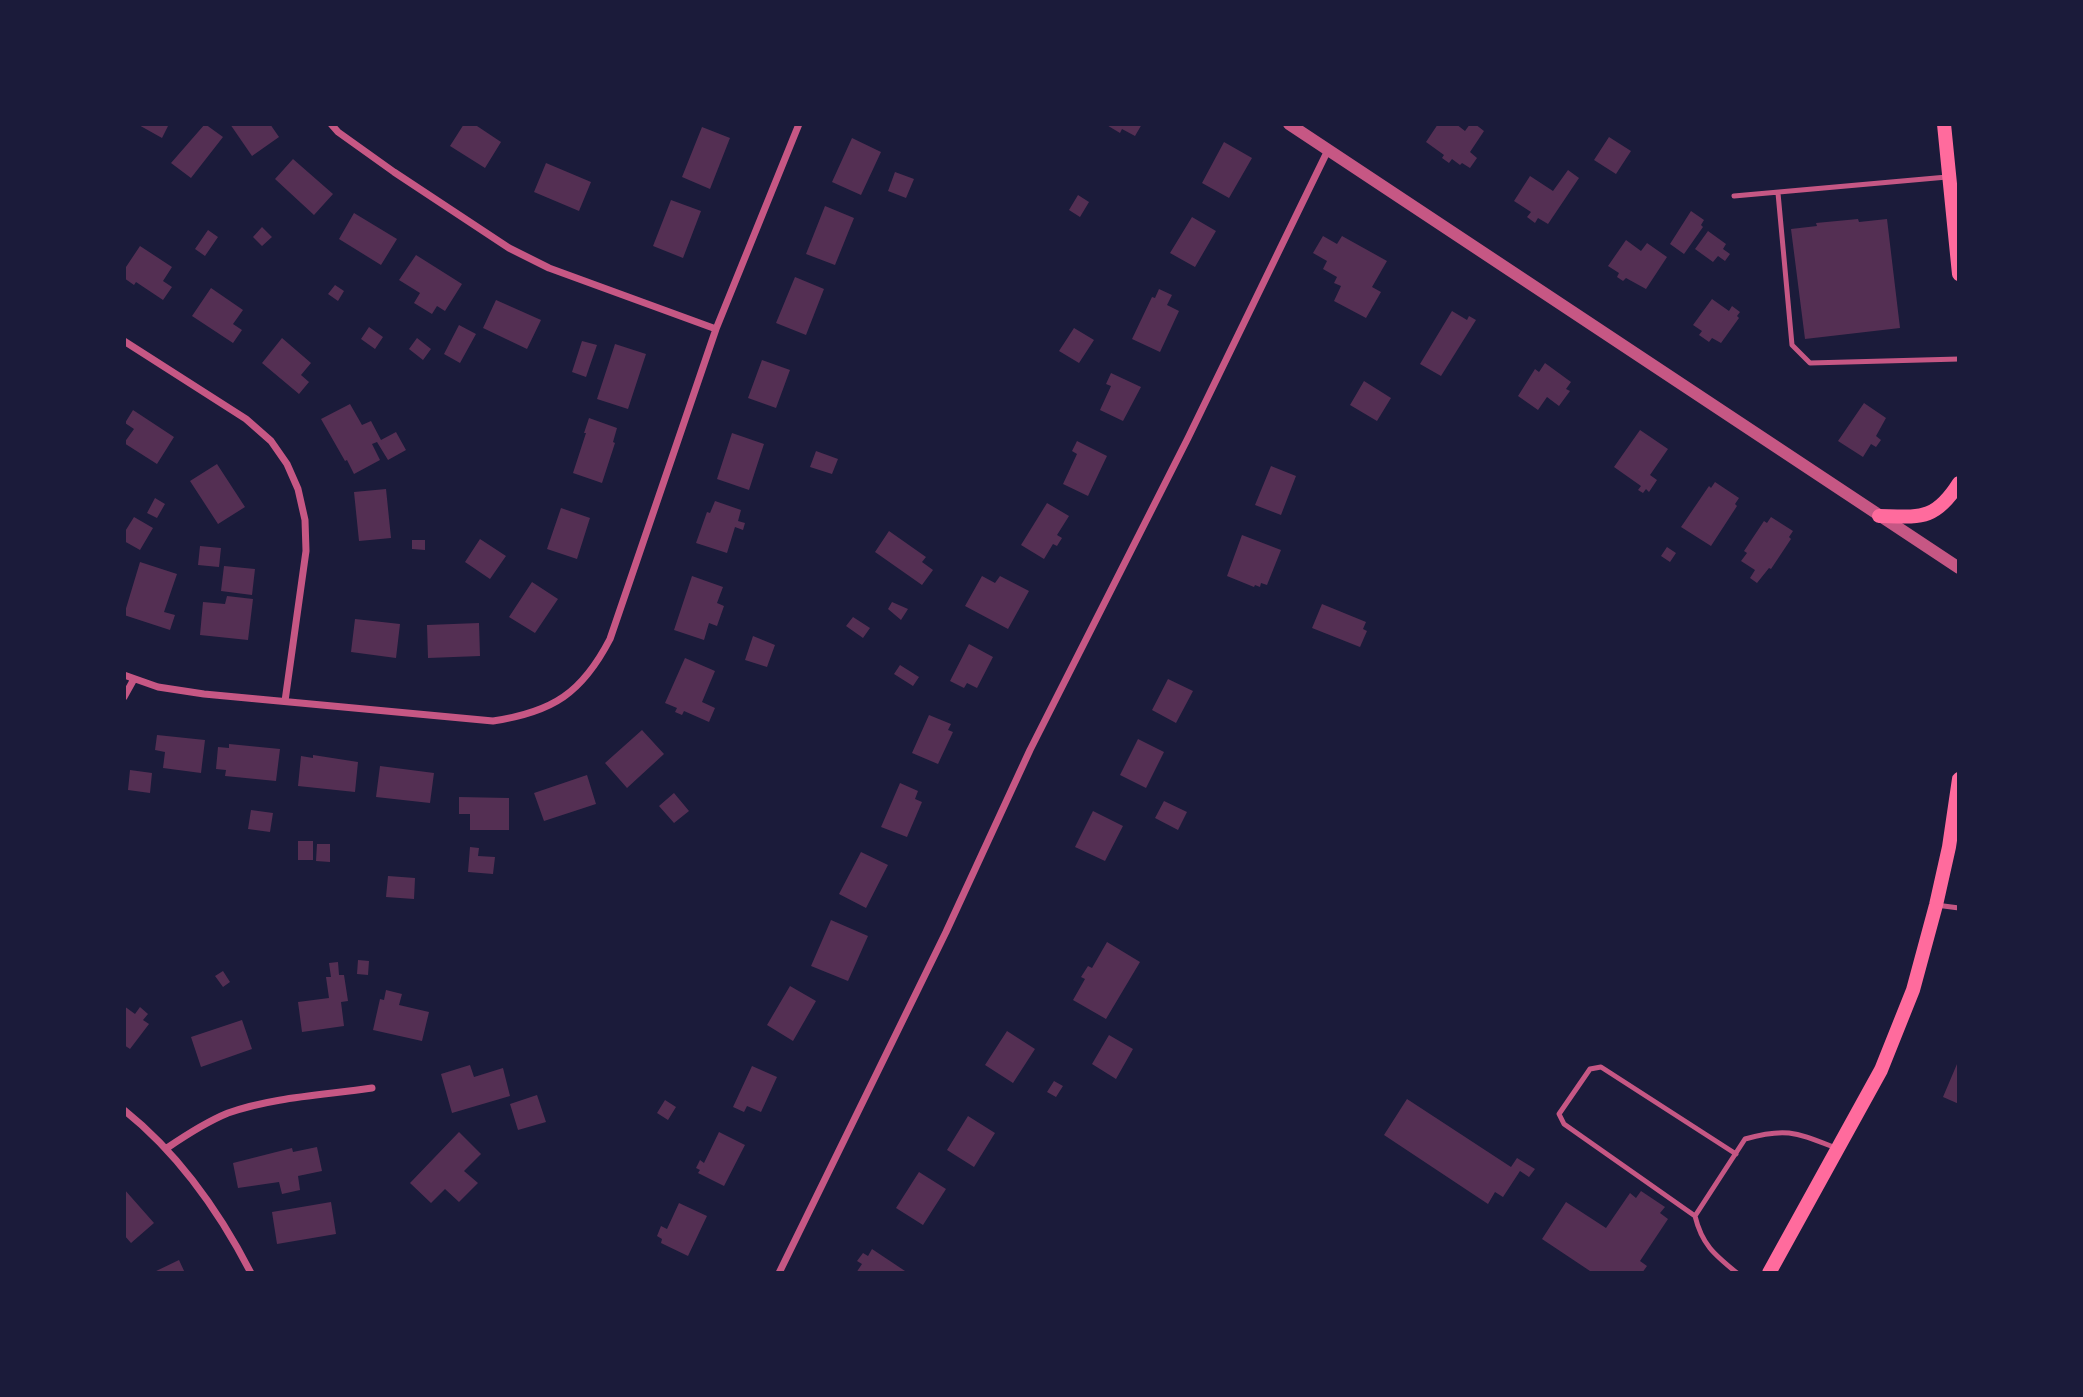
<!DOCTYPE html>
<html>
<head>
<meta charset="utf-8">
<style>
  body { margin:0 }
  #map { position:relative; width:2083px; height:1397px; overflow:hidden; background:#1b1b3a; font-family:"Playfair Display",serif }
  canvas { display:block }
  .frame { position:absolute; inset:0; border:126px solid #1b1b3a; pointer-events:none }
</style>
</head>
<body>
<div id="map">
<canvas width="2083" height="1397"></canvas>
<div class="frame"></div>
</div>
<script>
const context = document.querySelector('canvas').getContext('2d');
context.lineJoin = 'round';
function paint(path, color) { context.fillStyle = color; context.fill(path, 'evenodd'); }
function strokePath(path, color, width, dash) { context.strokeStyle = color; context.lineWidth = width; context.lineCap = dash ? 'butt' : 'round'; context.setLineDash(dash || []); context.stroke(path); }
paint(new Path2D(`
  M137 124H164L168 126 162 138Z
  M205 124 223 137 191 178 171 163Z
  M230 124H270L279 137 252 156Z
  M464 124H474L501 142 485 168 450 146Z
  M1105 124H1142L1135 136 1122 129 1120 133Z
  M1438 124H1456L1465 131 1470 124H1475L1484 131 1470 152 1477 158 1470 168 1462 163 1460 165 1452 159 1449 163 1442 158 1444 155 1426 142Z
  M702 127 730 138 710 189 682 177Z
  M1609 137 1631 151 1616 174 1594 160Z
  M852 138 881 152 861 195 832 182Z
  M1224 142 1252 158 1229 198 1202 183Z
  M293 159 333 194 314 215 275 179Z
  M546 163 591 182 579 211 534 192Z
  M1568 170 1579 178 1548 224 1538 218 1535 223 1527 217 1531 212 1514 201 1530 176 1553 191Z
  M895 172 914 179 906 198 888 191Z
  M1078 195 1089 202 1080 217 1069 210Z
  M671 200 701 211 683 258 653 246Z
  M825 206 854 218 835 265 806 254Z
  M1691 211 1704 220 1701 225 1703 227 1684 254 1670 244Z
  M354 213 397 239 381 265 339 239Z
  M1192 217 1216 231 1195 267 1170 253Z
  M1858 219 1859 222 1887 219 1900 328 1805 339 1791 229 1817 226 1816 223Z
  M262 227 272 237 262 246 253 237Z
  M208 230 218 237 205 256 195 249Z
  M1708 231 1726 244 1723 249 1730 254 1725 261 1718 256 1713 262 1695 249Z
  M1323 236 1337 244 1342 236 1387 261 1372 287 1381 292 1366 318 1334 301 1341 286 1334 283 1337 277 1323 269 1327 261 1313 253Z
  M1626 240 1641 251 1647 243 1667 257 1646 289 1626 278 1623 281 1617 277 1619 273 1608 266Z
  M140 246 172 267 163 281 172 287 163 300 136 282 134 285 124 278V270Z
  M416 255 462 284 445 311 437 306 432 314 414 303 420 293 399 280Z
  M795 277 824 289 806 335 776 323Z
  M335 285 344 291 338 301 328 294Z
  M211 288 243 310 233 324 242 330 233 343 192 316Z
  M1159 289 1172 295 1167 305 1179 311 1160 352 1132 339 1152 297 1155 298Z
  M1712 299 1729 311 1732 306 1740 312 1737 316 1739 318 1721 343 1712 338 1709 342 1699 335 1702 331 1693 325Z
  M496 300 541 320 527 349 483 328Z
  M1452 311 1467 320 1469 316 1476 320 1441 376 1420 364Z
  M459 325 476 334 460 363 444 354Z
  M369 327 383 337 375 349 361 339Z
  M1074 328 1094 340 1079 363 1059 351Z
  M282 338 311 363 301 375 309 382 299 394 262 363Z
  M417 338 431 349 423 360 409 349Z
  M582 341 597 345 586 377 572 372Z
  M615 344 646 354 628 409 597 399Z
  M762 360 790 370 776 408 748 398Z
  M1545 363 1571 382 1566 389 1570 391 1559 406 1547 397 1538 410 1518 396 1535 369 1539 372Z
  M1111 373 1141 387 1123 421 1100 410 1111 386 1106 384Z
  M1364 381 1391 398 1377 421 1350 405Z
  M1864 403 1886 418 1876 436 1881 440 1876 447 1871 444 1863 457 1838 441Z
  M350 404 362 425 371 421 381 440 396 432 406 450 388 460 377 442 372 444 380 460 354 474 347 460 345 461 321 419Z
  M133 410 174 437 157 464 124 443 134 429 125 423Z
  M589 418 617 428 613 442 615 443 602 483 573 473 586 433H584Z
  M1640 430 1668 449 1650 475 1657 480 1649 492 1646 489 1643 493 1638 490 1641 486 1614 467Z
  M732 433 764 444 749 490 717 479Z
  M1077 441 1107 456 1088 496 1063 484 1077 454 1072 451Z
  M816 451 838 459 832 474 810 467Z
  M217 464 245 507 218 524 190 481Z
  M1271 466 1296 476 1281 515 1255 505Z
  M1715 482 1739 498 1735 504 1737 506 1711 546 1681 527 1709 486 1711 488Z
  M386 489 391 538 359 541 354 492Z
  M155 498 165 504 157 518 147 513Z
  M715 501 741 510 738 521 745 523 743 530 735 527 727 553 696 543 707 512 710 513Z
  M1047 503 1069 516 1057 535 1062 538 1057 546 1053 544 1044 559 1021 545Z
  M561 508 590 518 577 559 547 549Z
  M134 517 153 528 140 550 124 541V533Z
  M1771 517 1793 531 1789 537 1791 539 1771 569 1769 568 1757 583 1750 578 1755 570 1741 561 1747 553 1744 551 1764 521 1767 523Z
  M889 531 926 557 922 562 933 570 922 585 875 552Z
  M1242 535 1281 550 1267 585 1261 583 1260 587 1255 585 1254 587 1227 576Z
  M480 539 506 556 490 579 465 562Z
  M412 540H425V550L412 549Z
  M200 546 221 548 219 567 198 565Z
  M1667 547 1676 553 1670 562 1661 556Z
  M140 562 177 574 164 612 175 615 170 630 124 615Z
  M224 566 255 569 252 595 221 591Z
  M692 576 723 587 717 603 724 606 717 626 709 623 704 640 674 630Z
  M982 576 995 583 1000 576 1029 591 1008 629 965 606Z
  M532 582 558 599 535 633 509 617Z
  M227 596 253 599 248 640 200 635 203 602 225 604Z
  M892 602 908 609 901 620 888 609Z
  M1322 604 1366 622 1363 629 1367 631 1360 647 1312 628Z
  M853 617 870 628 863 638 846 626Z
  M355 619 400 624 396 658 351 652Z
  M479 623 480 656 428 658 427 625Z
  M753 636 775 645 767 667 745 660Z
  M969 644 993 657 977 688 967 683 964 688 950 681Z
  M685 658 715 671 702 702 715 708 709 722 684 711 682 715 675 712 677 708 665 703Z
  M900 665 919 677 913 686 894 674Z
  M1168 679 1193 691 1176 723 1152 710Z
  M929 715 951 724 948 730 953 732 938 764 912 753Z
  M642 730 664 754 627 788 605 763Z
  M157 735 205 740 201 773 163 768 165 752 155 750Z
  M1138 739 1164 752 1146 788 1120 775Z
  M229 744 280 749 276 781 225 776 226 770 216 769 218 747 229 748Z
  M313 755 358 762 355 792 298 786 301 756 313 758Z
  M380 766 434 773 430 803 376 797Z
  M130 770 152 773 150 793 128 790Z
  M587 775 596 804 544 821 534 793Z
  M900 783 918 791 915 799 922 802 907 837 881 827Z
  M674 793 689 811 674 823 659 806Z
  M459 797 509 798V830H470V814H459Z
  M1164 801 1187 812 1178 830 1155 818Z
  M251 810 273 813 270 832 248 829Z
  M1093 811 1123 826 1105 861 1075 847Z
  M298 841H313V860H298Z
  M317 844H330V862L316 861Z
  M470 847 479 848 478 856 495 857 493 874 468 872Z
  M861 852 888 865 866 908 839 894Z
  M388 876 415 878 414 899 386 897Z
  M831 920 868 936 848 981 811 966Z
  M1107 942 1140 962 1106 1019 1073 1000 1085 979 1081 977 1088 966 1092 968Z
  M358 960 369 961 368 975 357 974Z
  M338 962 339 975H344L348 1001 341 1002 344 1026 302 1032 298 1002 329 998 326 977H331L329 963Z
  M223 971 230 982 223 987 215 976Z
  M790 986 816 1001 793 1041 767 1025Z
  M386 990 402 994 399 1005 429 1012 422 1041 373 1030 380 999 384 1000Z
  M124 1006 135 1014 140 1007 148 1014 143 1020 149 1024 130 1049 124 1045Z
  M242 1020 252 1049 201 1067 191 1037Z
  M1007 1031 1035 1049 1013 1083 985 1065Z
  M1109 1035 1133 1049 1116 1079 1092 1064Z
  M1957 1064 1959 1065V1104L1943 1097Z
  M470 1065 474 1077 503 1068 510 1096 452 1113 441 1074Z
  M752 1066 777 1077 761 1112 747 1106 744 1112 733 1107Z
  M1054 1081 1063 1086 1056 1097 1047 1092Z
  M537 1095 546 1122 518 1130 510 1104Z
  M1407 1099 1511 1167 1517 1158 1535 1169 1529 1177 1520 1171 1503 1197 1495 1192 1488 1204 1384 1135Z
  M665 1100 676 1107 668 1120 657 1113Z
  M968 1116 995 1133 974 1167 947 1150Z
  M459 1132 481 1154 464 1171 478 1183 459 1202 445 1189 431 1203 410 1183Z
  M719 1132 745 1145 724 1186 698 1173 700 1170 696 1168 700 1160 704 1163Z
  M317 1147 322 1171 298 1176 300 1190 282 1194 279 1182 238 1188 233 1163 292 1148 293 1152Z
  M919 1172 946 1189 923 1225 896 1208Z
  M124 1189 154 1223 131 1243 124 1235Z
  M1641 1191 1665 1207 1660 1213 1668 1219 1640 1261 1647 1266 1642 1273H1593L1542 1239 1566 1202 1606 1228 1630 1193 1636 1198Z
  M331 1202 336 1234 277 1244 272 1212Z
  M679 1203 707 1216 688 1256 661 1243 662 1239 657 1236 661 1226 667 1229Z
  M872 1249 908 1273H856L862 1264 857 1261 863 1253 868 1256Z
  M179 1260 185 1273H152Z`), '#542f53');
strokePath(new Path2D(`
  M1778 193 1792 345 1810 363 1959 359
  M1734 196 1947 177
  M1936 905 1959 908
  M1695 1216 1564 1124 1559 1114 1590 1069 1601 1067 1736 1154
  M1737 1273C1715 1255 1702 1245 1695 1216L1745 1139C1787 1127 1797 1133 1836 1148`), '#c65784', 5);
strokePath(new Path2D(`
  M331 124 338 132 394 172 509 248 549 268 716 329
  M124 341 246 419 271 441 287 464 298 489 305 520 306 551 285 701
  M124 675 158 687 204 694 493 721C553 712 582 693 610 639L716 329 799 124
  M124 697 134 679
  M124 1110C179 1154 219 1211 251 1273
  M167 1148C186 1135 206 1122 228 1113 273 1097 325 1095 372 1088
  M779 1273 946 932 1030 750 1188 438 1328 150`), '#c65784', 7);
strokePath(new Path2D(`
  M1289 124 1959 568`), '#c65784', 12);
strokePath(new Path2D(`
  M1944 124 1959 274
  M1879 516C1920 517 1935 521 1959 483
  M1769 1273 1881 1070 1913 990 1936 905 1949 847 1959 779`), '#ff6b9d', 14);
</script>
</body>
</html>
